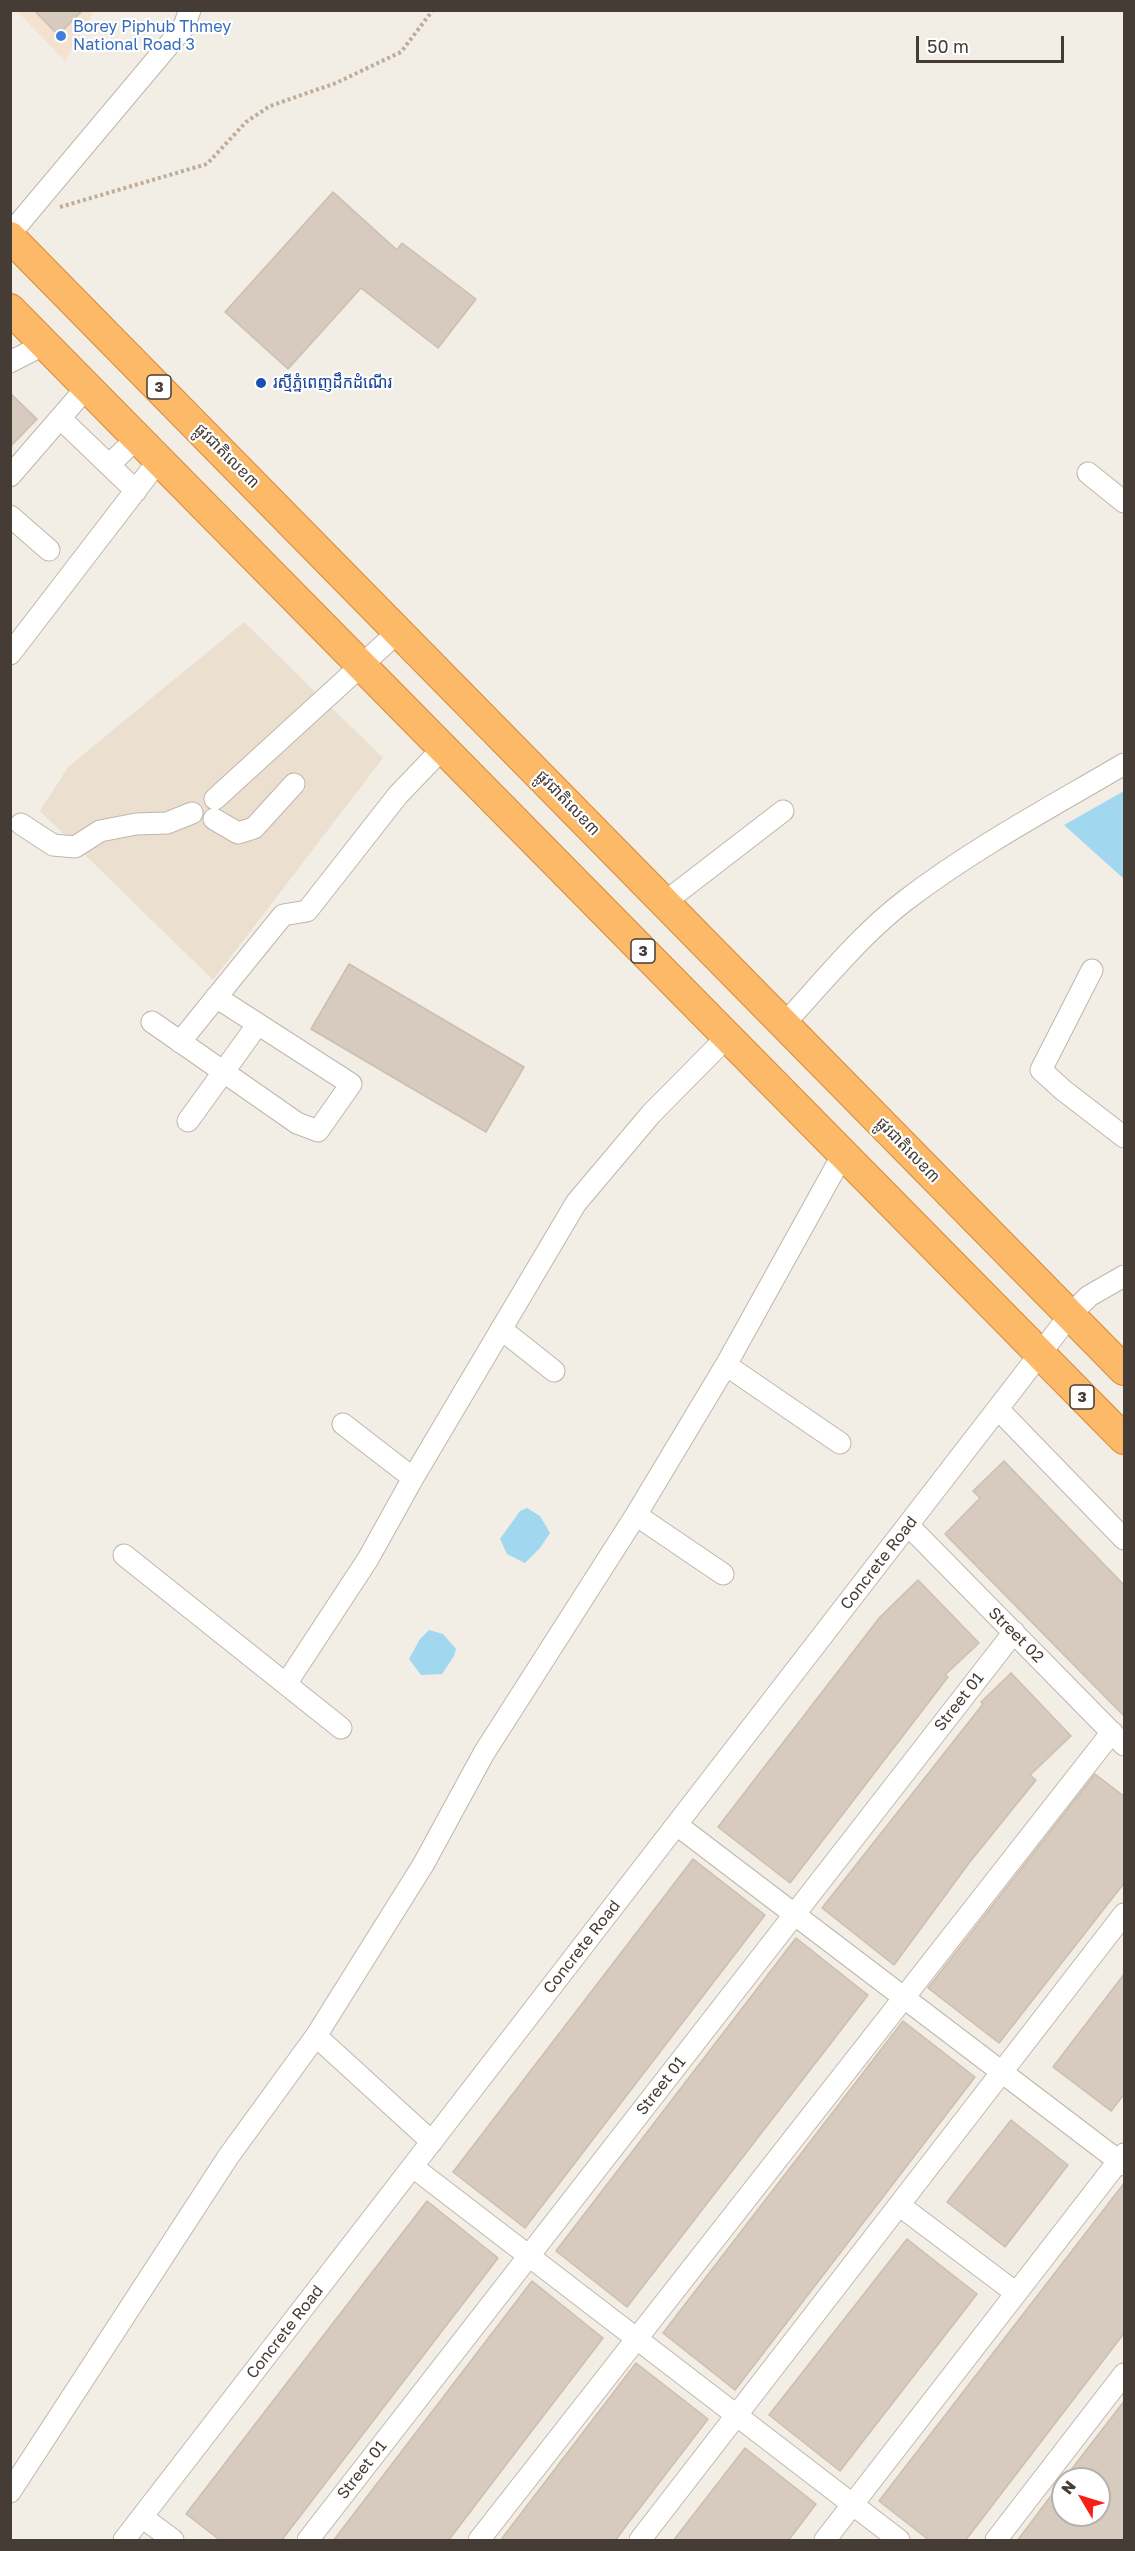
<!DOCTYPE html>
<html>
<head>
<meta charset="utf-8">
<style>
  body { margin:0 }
  #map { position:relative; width:1135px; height:2551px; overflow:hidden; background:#f2ede5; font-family:"Golos Text",sans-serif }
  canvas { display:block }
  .frame { position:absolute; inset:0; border:12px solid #453d35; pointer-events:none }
  .north { position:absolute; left:1051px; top:2467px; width:60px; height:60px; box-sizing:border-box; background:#fff; border:2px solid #b5b1ae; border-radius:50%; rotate:308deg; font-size:16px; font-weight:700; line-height:24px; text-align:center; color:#453d35 }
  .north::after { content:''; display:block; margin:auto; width:21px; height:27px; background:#f72018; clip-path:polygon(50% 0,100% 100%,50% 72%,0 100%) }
  .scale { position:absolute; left:916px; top:36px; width:148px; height:27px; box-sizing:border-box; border:3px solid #453d35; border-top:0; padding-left:8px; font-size:18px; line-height:21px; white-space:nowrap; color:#453d35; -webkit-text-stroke:4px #fff; paint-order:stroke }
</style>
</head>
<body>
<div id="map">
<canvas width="1135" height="2551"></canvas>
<div class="frame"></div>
<div class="north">N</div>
<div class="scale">50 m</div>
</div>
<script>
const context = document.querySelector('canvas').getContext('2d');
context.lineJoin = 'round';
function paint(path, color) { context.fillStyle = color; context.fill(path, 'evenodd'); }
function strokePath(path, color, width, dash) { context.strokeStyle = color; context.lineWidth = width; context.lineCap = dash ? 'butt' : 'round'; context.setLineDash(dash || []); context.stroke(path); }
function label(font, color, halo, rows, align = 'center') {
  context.font = font + ' "Golos Text","Noto Sans Khmer",sans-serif'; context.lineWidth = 4.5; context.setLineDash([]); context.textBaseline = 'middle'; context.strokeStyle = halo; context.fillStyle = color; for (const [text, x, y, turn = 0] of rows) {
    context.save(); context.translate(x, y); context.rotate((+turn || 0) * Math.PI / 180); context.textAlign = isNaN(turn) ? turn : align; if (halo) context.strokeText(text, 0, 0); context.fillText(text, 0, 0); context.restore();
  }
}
paint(new Path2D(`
  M17 11H94L65 61Z`), '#f4e1d0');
paint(new Path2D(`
  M244 622 383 758 213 980 40 811 68 767Z`), '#ebe0cf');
paint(new Path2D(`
  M1124 791V879L1064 825Z
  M527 1508 540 1516 550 1533 540 1548 525 1563 507 1554 500 1539 520 1511Z
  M429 1630 443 1634 456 1649 454 1656 442 1674 421 1675 409 1659 420 1639Z`), '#a2d8ef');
const building = new Path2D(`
  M34 10H83L58 35Z
  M333 192 397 250 402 243 476 299 438 348 361 288 288 369 225 312Z
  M10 393 37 419 10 447Z
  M349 964 524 1067 486 1132 311 1029Z
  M1004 1461 1125 1586V1717L945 1534 980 1498 973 1491Z
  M918 1580 979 1643 945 1675 948 1677 790 1883 718 1827 880 1617Z
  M1011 1673 1071 1736 1030 1775 1036 1780 969 1863 894 1965 822 1908 983 1704 981 1702Z
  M1095 1774 1125 1797V1882L999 2043 928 1988Z
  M693 1859 765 1915 525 2228 453 2172Z
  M796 1938 868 1995 627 2307 556 2251Z
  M1125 1973V2093L1111 2111 1053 2067Z
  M903 2021 975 2077 735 2390 663 2333Z
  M1011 2120 1068 2165 1005 2247 947 2202Z
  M1125 2182V2332L965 2541H930L879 2501Z
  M427 2201 498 2258 281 2541H221L186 2514Z
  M907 2239 977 2294 840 2471 769 2415Z
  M532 2281 603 2338 521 2445 448 2541H333Z
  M636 2363 708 2419 626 2526 615 2541H500Z
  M1125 2400V2541H1017L1063 2480V2515H1099V2479H1064Z
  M745 2448 816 2504 788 2541H673Z`);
paint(building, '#d7cabe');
strokePath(building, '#cebeae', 1.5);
const minor = new Path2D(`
  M10 234 183 28 190 10
  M10 362 45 344
  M60 418 136 491
  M109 465 137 438
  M1088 473 1124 502
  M10 476 87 387
  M10 516 49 550
  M10 654 159 460
  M215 799 399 631
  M214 819 238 833 254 828 294 784
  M21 824 53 845 75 847 100 831 136 824 167 823 192 813
  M665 902 783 811
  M1092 970 1041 1070 1063 1090 1124 1137
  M152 1022 297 1123 318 1131 351 1084 216 997
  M784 1024C824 981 860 935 906 900 974 848 1051 807 1124 764
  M180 1042 283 915 307 911 398 795 443 748
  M188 1121 258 1024
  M501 1329 554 1371
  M726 1365 840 1443
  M998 1409 1124 1539
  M343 1424 413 1478
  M636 1515 723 1574
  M908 1525 1124 1745
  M124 1555 341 1728
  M286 1684 368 1559 413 1478 576 1203 651 1114 727 1037
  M677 1825 1124 2165
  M316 2036 432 2142
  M413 2167 899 2540
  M899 2205 1016 2293
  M10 2492 228 2157 316 2036 423 1865 484 1753 636 1515 726 1365 843 1154
  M142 2517 173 2540
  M124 2540 1070 1315 1089 1296 1124 1276
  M308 2540 1014 1632
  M479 2540 1112 1732
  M640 2540 1124 1914
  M825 2540 1124 2154
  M996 2540 1124 2374`);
const highway = new Path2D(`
  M10 237 1124 1370
  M10 309 1124 1439`);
strokePath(minor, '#c0b6ab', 23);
strokePath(highway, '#db8c37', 32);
strokePath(new Path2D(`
  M60 207 207 164 246 122 270 106 336 83 401 52 433 10`), '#bfad99', 4, [3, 3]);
strokePath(minor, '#fff', 21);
strokePath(highway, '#fcb967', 30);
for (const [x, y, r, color] of [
  [61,36,6,"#3f7fe0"],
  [261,383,6,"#1a4fb4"]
]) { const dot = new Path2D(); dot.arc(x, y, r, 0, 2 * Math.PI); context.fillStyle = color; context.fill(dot); strokePath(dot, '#fff', 2); }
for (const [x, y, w] of [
  [159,387,24],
  [643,951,24],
  [1082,1397,24]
]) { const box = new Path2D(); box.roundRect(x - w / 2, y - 12, w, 24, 4.5); context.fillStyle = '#fff'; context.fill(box); strokePath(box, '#453d35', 1.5); }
label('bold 15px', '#453d35', null, [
  ["3",159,387],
  ["3",643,951],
  ["3",1082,1397]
]);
label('16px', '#366cbe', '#fff', [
  ["Borey Piphub Thmey",73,27],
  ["National Road 3",73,45]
], 'left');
label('16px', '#164399', '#fff', [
  ["រស្មីភ្នំពេញដឹកដំណើរ",273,383]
], 'left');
label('16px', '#453d35', '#fff', [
  ["ផ្លូវជាតិលេខ៣",227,456,45],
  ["ផ្លូវជាតិលេខ៣",568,803,46],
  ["ផ្លូវជាតិលេខ៣",908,1150,46],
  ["Concrete Road",879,1563,-52],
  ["Street 02",1016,1635,45],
  ["Street 01",959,1702,-52],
  ["Concrete Road",582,1947,-52],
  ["Street 01",661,2086,-52],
  ["Concrete Road",285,2332,-52],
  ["Street 01",362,2470,-52]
]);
</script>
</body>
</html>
